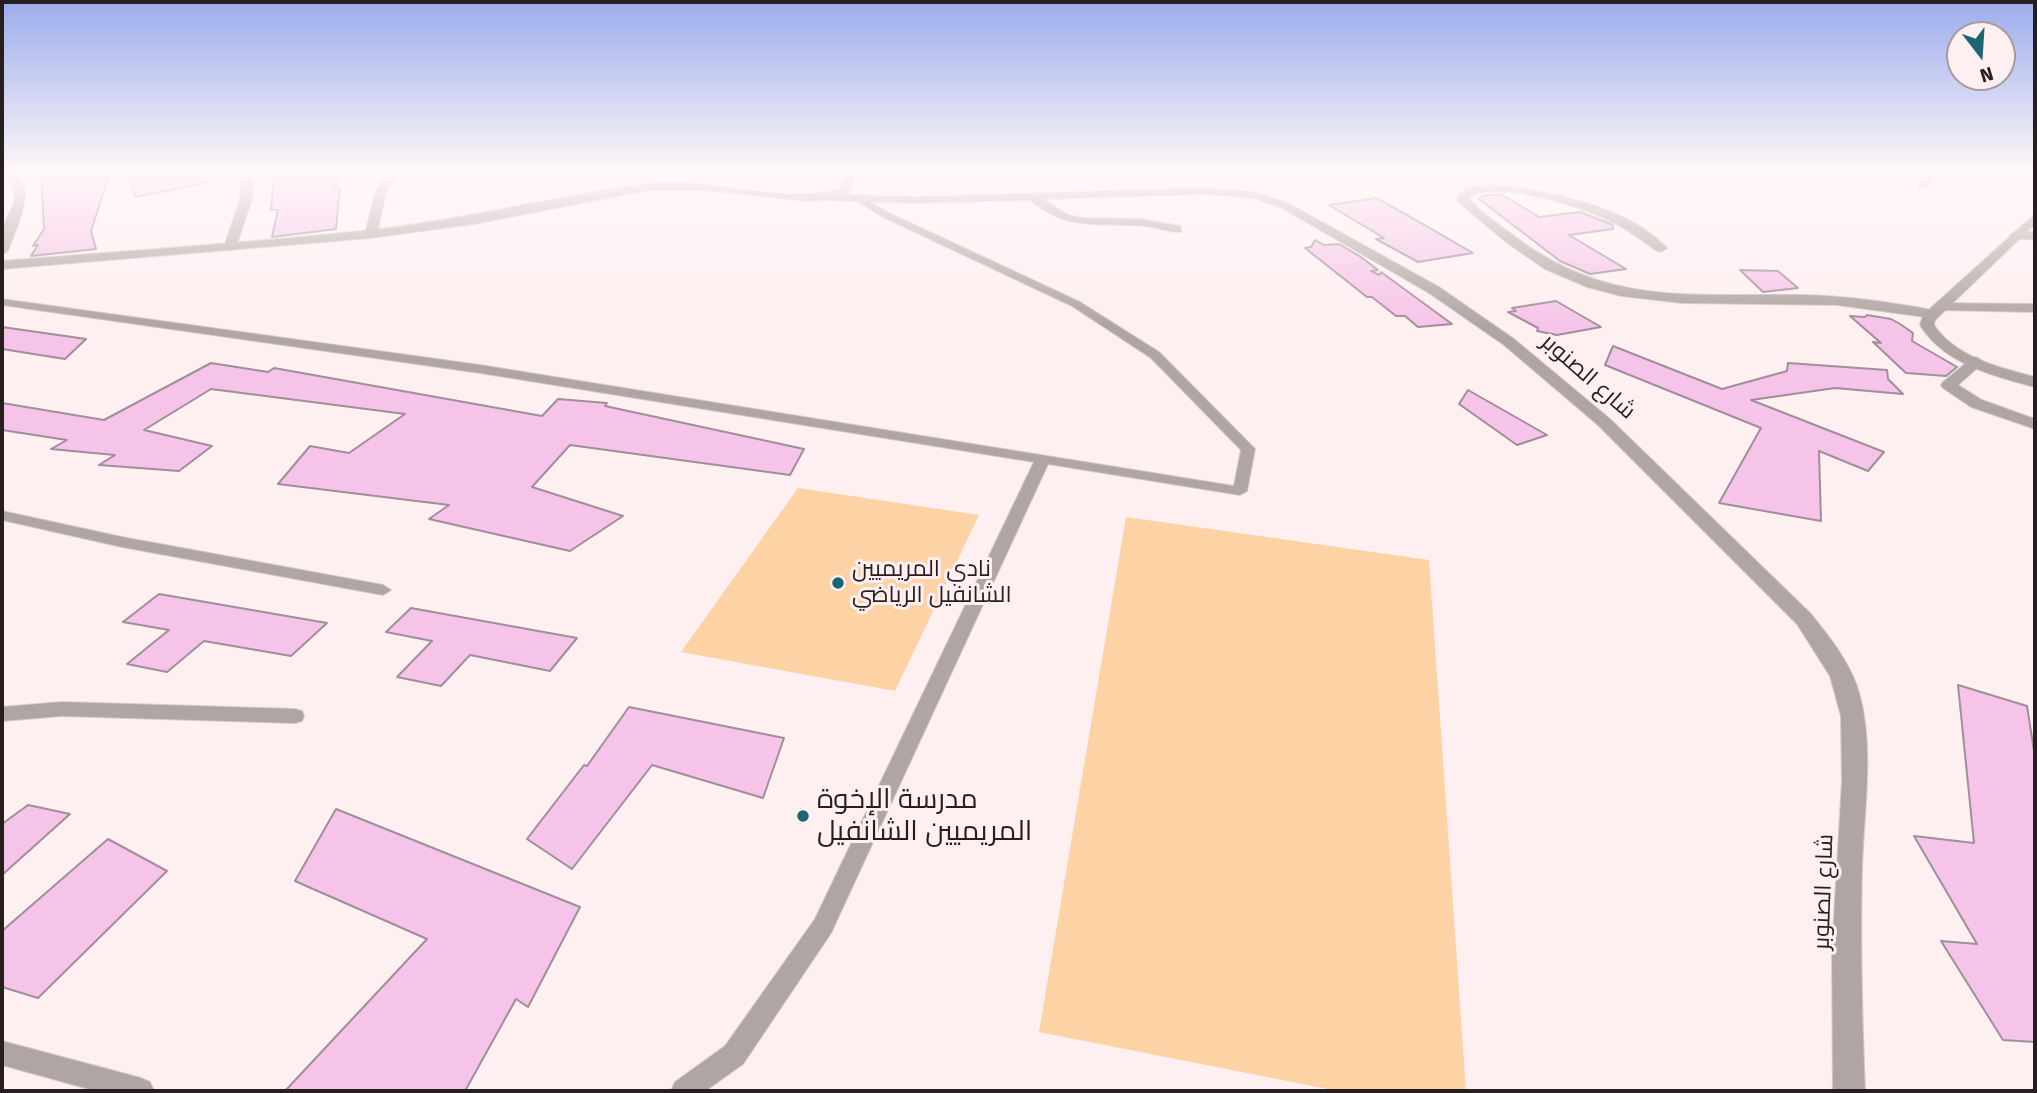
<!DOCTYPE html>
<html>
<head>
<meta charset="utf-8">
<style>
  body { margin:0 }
  #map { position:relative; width:2037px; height:1093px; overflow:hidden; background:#feeff1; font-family:"Fira Sans",sans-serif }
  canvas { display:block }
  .frame { position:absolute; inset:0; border:4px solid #271e1f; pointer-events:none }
  .north { position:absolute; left:1946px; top:21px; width:70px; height:70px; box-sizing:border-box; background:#feeff1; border:2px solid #a89b9d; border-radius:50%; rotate:163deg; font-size:19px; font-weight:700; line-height:28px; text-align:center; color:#271e1f }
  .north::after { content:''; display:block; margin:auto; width:24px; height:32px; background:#1c6573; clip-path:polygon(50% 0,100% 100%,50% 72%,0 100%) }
</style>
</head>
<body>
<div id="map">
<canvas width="2037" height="1093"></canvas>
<div class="frame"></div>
<div class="north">N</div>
</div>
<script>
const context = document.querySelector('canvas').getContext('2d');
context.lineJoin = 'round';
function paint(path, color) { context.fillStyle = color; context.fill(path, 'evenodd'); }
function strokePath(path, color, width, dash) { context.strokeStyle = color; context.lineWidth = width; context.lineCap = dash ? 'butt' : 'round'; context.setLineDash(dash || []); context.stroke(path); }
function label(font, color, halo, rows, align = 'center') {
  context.font = font + ' "Fira Sans",Cairo,sans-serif'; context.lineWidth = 6; context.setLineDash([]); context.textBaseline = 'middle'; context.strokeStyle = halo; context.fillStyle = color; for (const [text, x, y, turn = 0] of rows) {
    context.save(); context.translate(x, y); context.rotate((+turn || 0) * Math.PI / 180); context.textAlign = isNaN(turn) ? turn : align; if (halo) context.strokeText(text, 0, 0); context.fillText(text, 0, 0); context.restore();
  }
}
paint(new Path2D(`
  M798 488 979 515 895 691 681 652Z
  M1126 517 1429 560 1466 1091H1338L1039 1032Z`), '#fdd3a5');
const building = new Path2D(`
  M41 172H110L91 231 96 249 31 256 38 245 33 246 44 229Z
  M128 172H206L207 183 135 197Z
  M312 172H344L334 188 340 187 336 229 272 237 278 210H271L274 175Z
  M1501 194 1539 217 1580 212 1613 225V229L1569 235 1626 269 1590 274 1560 261 1479 199 1482 196Z
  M1376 198 1407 215 1473 253 1418 262 1376 239 1384 238 1329 205Z
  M1315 240 1324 245 1339 244 1361 257 1378 270 1371 271 1379 275 1381 272 1452 324 1418 327 1405 316H1396L1372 297H1367L1305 248 1311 247Z
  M1740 270 1778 271 1798 288 1763 292Z
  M1556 301 1601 327 1557 335 1537 331 1538 328 1508 312 1516 311 1512 308Z
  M1867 315 1891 319 1900 324 1913 333 1912 341 1957 367 1946 376 1906 373 1873 342 1881 343 1850 316 1865 317Z
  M2 327 86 339 65 359 2 349Z
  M1613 346 1722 389 1787 371 1788 363 1887 370 1888 379 1903 394 1835 388 1751 400 1884 452 1868 471 1819 451 1821 521 1719 503 1761 428 1605 365Z
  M211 363 268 372 274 368 542 416 558 399 607 403 605 406 804 449 790 475 570 445 532 487 623 516 570 551 429 519 449 505 278 484 310 446 349 453 405 414 211 389 144 430 212 446 179 471 99 465 115 455 51 449 67 440 2 430V403L104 420Z
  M1468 390 1547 435 1517 445 1459 404Z
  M159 594 327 623 291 656 204 641 167 672 127 664 169 630 123 622Z
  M411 608 577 638 550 671 470 655 441 686 397 677 432 641 386 632Z
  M1958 685 2027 706 2035 757V1042L2003 1040 1941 941 1977 944 1914 836 1974 843Z
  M629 707 784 738 763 798 652 765 572 869 527 839 584 765 587 766Z
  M28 805 70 814 2 875V824Z
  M336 809 580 907 528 1007 516 999 465 1091H285L427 939 295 881Z
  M108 839 167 871 38 998 2 987V931Z`);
paint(building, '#f6c4e8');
strokePath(building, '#a08e9a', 2);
const service = new Path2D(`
  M860 196 889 213 1080 302 1159 352 1255 449 1247 491 1240 495 1048 464 831 933 743 1064 705 1091H671L675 1082 725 1046 815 919 1034 462 480 373 2 305V299L480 365 1234 486 1241 450 1151 358 1072 306 883 217 857 201 855 199Z
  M2 511 122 537 383 585 391 590 383 595 122 547 2 520Z
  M62 702 295 709 302 711 304 716 302 721 295 723 62 716 2 721V707Z
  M2 1041 141 1078 150 1082 154 1091H96L2 1065Z`);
const minor = new Path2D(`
  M2 172C46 172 15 230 8 251L2 255C2 248 0 239 2 232 6 210 29 195 2 176Z
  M240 172H250L253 180 252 199 236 247 230 251 224 247 240 199Z
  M388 172H399L386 193 377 234 367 237 365 234 375 193Z
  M1931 172H1942L1927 188H1919V184Z
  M1992 172H2035V177L1997 175Z
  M1490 185C1545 189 1628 206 1667 248L1661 252 1657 251C1642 240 1627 229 1610 221 1580 207 1498 179 1468 198 1479 211 1495 222 1509 232 1605 308 1691 293 1805 295 1847 296 1890 302 1932 310L1939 314 1932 318 1837 305 1682 303 1621 296 1587 287 1545 269 1507 243 1457 201 1458 195 1468 188Z
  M1204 188 1254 192 1288 203 1439 287 1514 339 1610 419 1811 614C1831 639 1852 665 1860 696 1874 751 1864 811 1862 867 1860 942 1862 1016 1865 1091H1833L1832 951 1842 781 1841 716 1830 676 1797 624 1598 425 1504 345 1429 293 1280 207 1253 198 1204 194 1043 199 1068 215 1083 218 1139 219 1181 226V232C1170 233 1156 227 1144 226 1099 222 1067 232 1030 200L914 203 825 200 819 197 825 194 914 197Z
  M2016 231 2035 232V240L2012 238 2010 235Z
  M1942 303 2035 304V312L1937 310 1935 307Z
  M1976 357 1984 362 1958 385 1982 400 2035 419V429L1971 407 1943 388 1941 385 1943 382 1971 359Z`);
const tertiary = new Path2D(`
  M846 172H856L850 193 825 200 806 201 704 190H649L474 224 371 238 2 269V261C125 251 248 243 371 230 464 220 554 196 647 184 710 176 780 206 841 189Z
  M2035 214V224L1935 320 1934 325C1955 357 2000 368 2035 377V387C1993 376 1944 364 1920 325L1923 315Z`);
strokePath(service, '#d7c9cb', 2);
strokePath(minor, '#d7c9cb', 2);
strokePath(tertiary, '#d7c9cb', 2);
paint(service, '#afa5a2');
paint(minor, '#afa5a2');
paint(tertiary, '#afa5a2');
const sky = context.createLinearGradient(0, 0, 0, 325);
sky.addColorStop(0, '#9bacec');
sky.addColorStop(0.53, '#fff8f9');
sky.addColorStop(1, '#fff8f900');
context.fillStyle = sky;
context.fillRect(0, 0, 2037, 325);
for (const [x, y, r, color] of [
  [838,583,7,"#1c6573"],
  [803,816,7,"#1c6573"]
]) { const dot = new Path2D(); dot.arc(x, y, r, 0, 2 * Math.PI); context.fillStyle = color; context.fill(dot); strokePath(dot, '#feeff1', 2.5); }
label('23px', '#271e1f', '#feeff1', [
  ["شارع الصنوبر",1588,377,41],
  ["شارع الصنوبر",1824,892,-88]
]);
label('23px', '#271e1f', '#feeff1', [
  ["نادي المريميين",852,570],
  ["الشانفيل الرياضي",852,596]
], 'left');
label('28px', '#271e1f', '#feeff1', [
  ["مدرسة الإخوة",817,800],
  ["المريميين الشانفيل",817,832]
], 'left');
</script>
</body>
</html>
